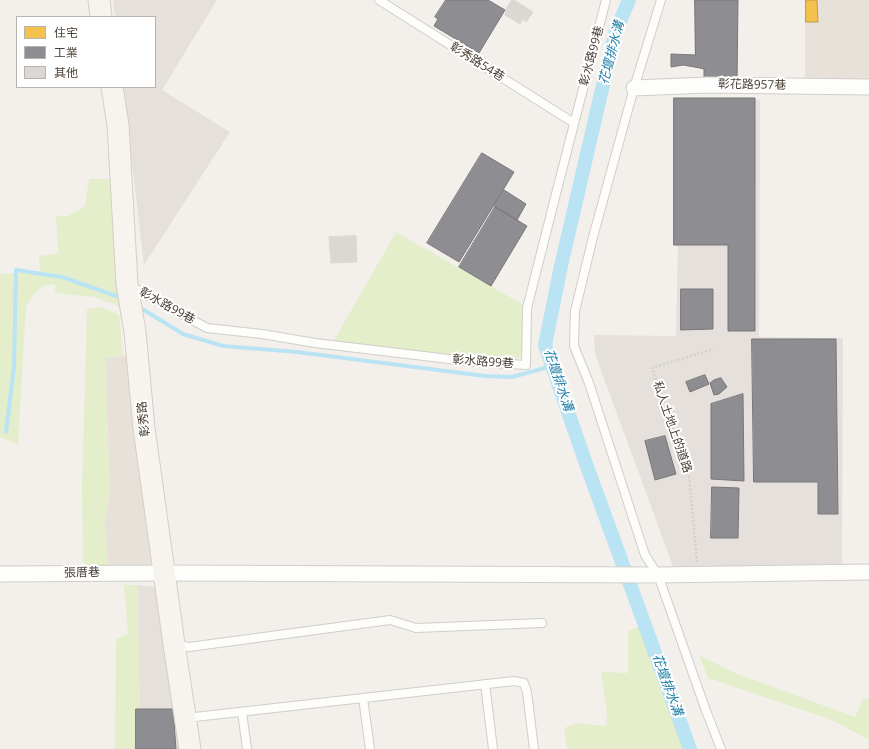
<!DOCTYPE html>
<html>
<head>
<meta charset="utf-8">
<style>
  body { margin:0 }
  #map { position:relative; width:869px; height:749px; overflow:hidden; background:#f3f0ec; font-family:"Open Sans","Noto Sans TC",sans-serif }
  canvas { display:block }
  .legend { position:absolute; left:16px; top:16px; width:140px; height:72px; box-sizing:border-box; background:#fff; border:1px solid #b7b3af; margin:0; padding:5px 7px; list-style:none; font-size:12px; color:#4a4036 }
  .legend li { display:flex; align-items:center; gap:8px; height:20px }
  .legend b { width:20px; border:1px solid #b7b3af }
</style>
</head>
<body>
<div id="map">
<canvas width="869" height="749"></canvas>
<ul class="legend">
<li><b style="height:11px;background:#f2c14e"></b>住宅</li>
<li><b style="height:11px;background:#8d8d92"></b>工業</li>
<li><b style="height:11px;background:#dbd7d2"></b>其他</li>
</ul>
</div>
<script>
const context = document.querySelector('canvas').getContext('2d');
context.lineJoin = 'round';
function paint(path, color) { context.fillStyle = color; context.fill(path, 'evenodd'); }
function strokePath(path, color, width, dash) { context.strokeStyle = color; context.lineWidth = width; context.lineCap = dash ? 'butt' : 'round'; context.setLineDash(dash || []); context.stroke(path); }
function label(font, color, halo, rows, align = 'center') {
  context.font = font + ' "Open Sans","Noto Sans TC",sans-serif'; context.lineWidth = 4; context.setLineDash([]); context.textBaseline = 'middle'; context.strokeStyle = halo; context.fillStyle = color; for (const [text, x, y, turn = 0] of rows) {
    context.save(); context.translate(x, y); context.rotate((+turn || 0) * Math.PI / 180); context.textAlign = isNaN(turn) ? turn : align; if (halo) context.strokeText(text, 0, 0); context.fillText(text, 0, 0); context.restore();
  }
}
paint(new Path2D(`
  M805 0H869V84H857L850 79H840L837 86 805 83Z
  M139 353 163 573H109L104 523 110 492 105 358Z`), '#e7e1d9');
paint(new Path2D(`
  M113 0H217L162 90 230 132 144 265 123 87H155V17H115Z
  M681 100H760L759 337 843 338 842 571 674 569 595 354 594 335 676 336Z
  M138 585 163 588 187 749H140Z`), '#e5e0db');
paint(new Path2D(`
  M89 179H116L132 311 94 297 55 293V284L44 286 37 291 33 295 26 306 18 445 0 437V274L40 272 39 256 58 253 56 216H68L85 206Z
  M396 232 529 308 524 354 513 362 333 342Z
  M101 307 119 315 123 355 105 358 110 492 104 523 109 573 90 572 83 562 82 487 87 309Z
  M124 585H138L140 749H115L116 639 128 634Z
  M646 624 695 749H567L564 728 576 723 606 726 607 714 601 672 628 673V631Z
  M699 655 735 673 855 717 863 699H869V749L868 739 829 719 708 678Z`), '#e4eeca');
const homes = new Path2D(`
  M806 0H817L818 22H806Z`);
paint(homes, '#f2c14e');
strokePath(homes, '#c09a47', 1);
const industry = new Path2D(`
  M446 0H488L505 10 479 53 434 26 438 19 435 17Z
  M695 0H738L737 84H704V69L700 68 683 65 671 67V54L695 55Z
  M674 98H755V331H728V245H674Z
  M482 153 514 172 459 262 427 243Z
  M504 190 526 204 517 220 494 206Z
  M495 207 527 226 491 286 459 267Z
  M681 289H713V329L681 330Z
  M752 339H836L838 514H818V482H754Z
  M705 375 709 384 690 392 686 382Z
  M721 378 727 387 719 394 714 395 710 383 714 380Z
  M743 394 744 481 711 479V404Z
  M665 436 676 474 655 480 645 441Z
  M712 487 739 488 738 538H711Z
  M136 709H173L176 749H136Z`);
paint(industry, '#8d8d92');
strokePath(industry, '#797676', 1);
strokePath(new Path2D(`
  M139 307 183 334 223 346 297 352 485 376 512 377 552 366
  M6 432 14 367 16 270 62 277 122 298`), '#bae3f4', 4);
strokePath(new Path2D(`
  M629 0 615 33 561 266 545 345 585 461 690 749`), '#bae3f4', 14);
const building = new Path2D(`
  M512 0H514L533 12 526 22 523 19 520 24 505 15 506 9Z
  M356 236 357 262 331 263 329 237Z`);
paint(building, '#dbd7d2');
strokePath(building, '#dbd7d2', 1);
const lane = new Path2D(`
  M379 0 574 123
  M661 0 634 88 593 237 575 311 574 346 589 383 645 555 658 575 705 708 721 749
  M129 285 207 328 262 334 315 343 474 362 526 365 527 308 558 186 606 0
  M175 644 189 647 390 620 416 628 542 623
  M485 684 493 749
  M363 698 370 749
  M242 712 247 749
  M186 718 514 681 524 683 527 692 534 749`);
const street = new Path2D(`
  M634 88 708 85 869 87
  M0 574 165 573 658 575 869 572`);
const secondary = new Path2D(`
  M99 0 101 17
  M112 87 118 125 127 284 135 332 144 428 174 644 190 749`);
strokePath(lane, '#d1cdc9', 10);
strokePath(street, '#d1cdc9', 17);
strokePath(secondary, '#d4cec4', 23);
strokePath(new Path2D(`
  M697 562 689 476 652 368 713 349`), '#d3d0cb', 2.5, [2, 2]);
strokePath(lane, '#fdfdfc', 8);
strokePath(street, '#fdfdfc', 15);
strokePath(secondary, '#f7f4f0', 21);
label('12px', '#4a4036', '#fff', [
  ["彰水路99巷",592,56,-75],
  ["彰秀路54巷",477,62,32],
  ["彰花路957巷",752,85,1],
  ["彰水路99巷",167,306,29],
  ["彰水路99巷",483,362,4],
  ["彰秀路",144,419,-96],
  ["私人土地上的道路",672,427,71],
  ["張厝巷",82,573,-1]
]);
label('italic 13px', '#227fa7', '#fff', [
  ["花壇排水溝",612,53,-75],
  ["花壇排水溝",558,380,71],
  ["花壇排水溝",667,685,70]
]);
</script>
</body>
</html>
